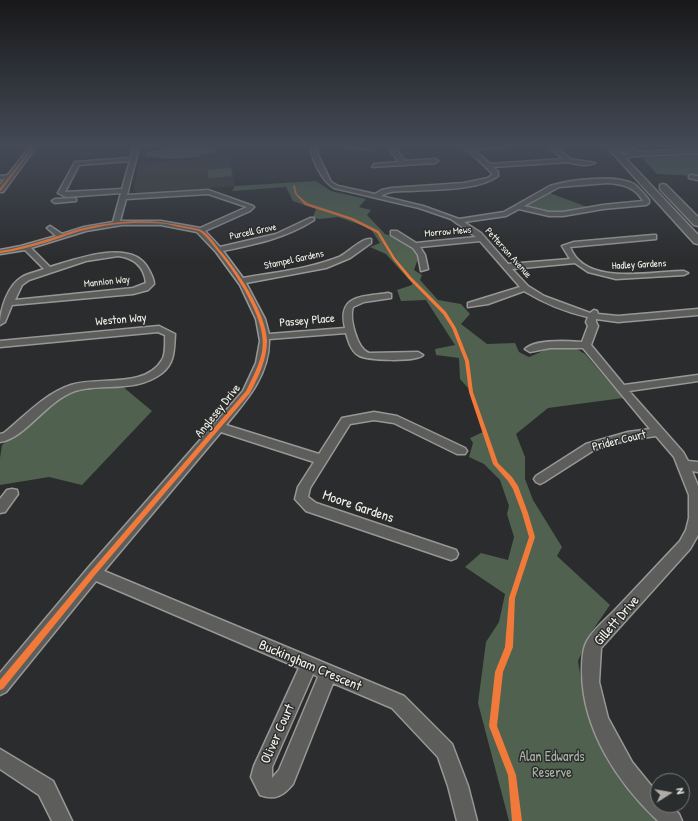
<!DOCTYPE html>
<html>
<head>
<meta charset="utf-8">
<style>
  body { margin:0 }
  #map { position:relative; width:698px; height:821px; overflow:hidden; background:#2b2c2d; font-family:"Patrick Hand",sans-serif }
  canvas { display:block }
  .north { position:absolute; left:650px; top:773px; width:40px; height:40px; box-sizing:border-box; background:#2a2d2e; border:1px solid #7b7b78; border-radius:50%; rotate:79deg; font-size:11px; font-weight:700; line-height:16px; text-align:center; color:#f4f1e8 }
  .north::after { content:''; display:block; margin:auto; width:14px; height:18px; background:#aeaca7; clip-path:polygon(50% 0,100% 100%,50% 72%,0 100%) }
</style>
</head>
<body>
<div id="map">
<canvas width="698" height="821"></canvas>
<div class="north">N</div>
</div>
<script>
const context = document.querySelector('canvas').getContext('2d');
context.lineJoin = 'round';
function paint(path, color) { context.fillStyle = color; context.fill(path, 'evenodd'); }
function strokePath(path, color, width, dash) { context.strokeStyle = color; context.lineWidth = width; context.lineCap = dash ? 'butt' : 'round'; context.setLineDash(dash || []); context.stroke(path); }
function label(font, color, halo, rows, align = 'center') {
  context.font = font + ' "Patrick Hand",sans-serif'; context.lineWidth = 3; context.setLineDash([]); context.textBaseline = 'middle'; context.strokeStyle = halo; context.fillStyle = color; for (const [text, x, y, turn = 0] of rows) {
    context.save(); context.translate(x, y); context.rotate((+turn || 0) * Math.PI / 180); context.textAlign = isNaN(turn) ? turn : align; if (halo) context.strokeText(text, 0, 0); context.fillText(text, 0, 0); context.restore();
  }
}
paint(new Path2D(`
  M230 157 235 186 138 193 133 191 139 164Z`), '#3a3937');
paint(new Path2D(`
  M169 147 215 148V152L201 155V157L167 159 146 156 147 152Z
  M698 154V176L657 174 643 159 646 157Z
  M231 168 232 176 208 178V170Z
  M316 181 331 191 366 199 359 207 371 210 367 215 385 234 412 243 419 256 414 270 422 275 420 280 438 300 461 304 470 314 461 324 487 344 515 343 519 352 529 357 550 348H575L585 354 623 398 548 408 516 434 525 457V479L533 500 562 547 557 556 610 605 590 634 578 661 584 698 608 756 660 821H509L478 703 486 642 499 622 505 594 465 567 481 553 508 560 514 537 507 514 509 506 500 480 484 464 469 457 473 443 470 438 483 432 468 388 460 379 459 358 436 355 435 349 455 345 426 300 401 301 397 290 412 285V283L386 254 370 247 380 243 370 228 338 217 319 219 313 217 316 209 293 201 286 187 232 191 235 186Z
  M547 192 590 208C565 214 550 213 525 207Z
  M122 386 152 411 82 485 49 477 0 485V458L2 445 54 400 74 392Z`), '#50624f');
const minor = new Path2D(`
  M133 147H139L127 195 208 190 253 206 254 207 250 211 205 231 220 247 276 234 310 218H314V220C286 238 256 244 223 251L243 278C276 272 309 269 339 257 348 253 361 238 371 239V243L350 258 326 268 246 283 265 319 269 334 345 328C337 294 363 297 388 293L391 294V298L364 302 353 307C349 318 357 349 369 353L418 352 423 355C417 362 366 361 358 355 351 351 348 340 346 333L269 339C270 374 247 400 226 425L319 454 342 418 374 412 397 416 465 448 467 451 465 454H457L394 423 374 420 350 424 310 488 308 497 316 503 456 550 458 554 456 558 451 560 306 511 295 499 298 487 314 462 221 432 104 571 404 696 452 744 468 786 477 821H457L448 786 438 757 392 708 333 683 293 784C284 795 275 801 260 795L251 777 254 766 299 668 96 581 6 692 0 695V673L88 568 243 391 256 363 260 341 256 319 240 285 216 252 197 232 161 225H122L86 231 31 248 50 267C76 259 134 237 149 270 151 274 154 279 154 284L148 290 133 294 12 305 5 322 0 325C0 309 8 285 22 277 29 273 37 272 44 269L25 250 0 254V250L21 246 56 236 47 228 50 226 62 234 84 227 113 222 121 193 66 197 58 193 75 162 131 158ZM130 161 122 189 65 192 79 165ZM208 194 247 207 200 228 161 221H120L126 199ZM118 256C134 258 144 266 146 283L133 288 15 300 22 285 29 280 86 261ZM313 674 318 677 279 770 272 778V767Z
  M311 147H317V153L331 182 338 186 375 194 382 190 391 188 464 183 488 178 493 174 464 147H505L474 150 490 164 563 159 549 147H555L570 159 595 163C587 167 576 164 568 162L493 167 498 172V176C477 191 436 189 411 191 401 191 390 190 381 196L423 206 459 219 504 212 550 186C568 180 616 174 634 184 639 188 645 195 649 200V203L646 205 603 209 563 216H549L519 209 506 216 464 222 481 233 508 264 570 259 562 246 574 242 653 235H656V239L570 247C585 287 652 271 684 271L688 273 684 275 616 279 588 272 575 263 512 269 528 286 544 296 590 313 594 310 597 311 598 314 618 316 698 309V315L618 322 596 319V322L598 326 591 345 624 385 698 375V381L629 391 683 452 688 461 698 462V472L692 471 698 486V535L690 549 601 648 599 682 608 718 632 762 658 794V805H670L679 814 682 821H658C618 783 583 731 582 673 582 663 582 650 587 641 593 630 605 620 613 612 636 588 658 564 680 541L686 530 689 518V495L674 457 656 436 628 440 594 450 544 482 540 484 536 482 534 479 536 476 586 444 628 432 650 429 583 348H550L530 352 525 349C535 339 569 341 582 342L588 326 586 322 588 317C565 312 544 303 524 291L488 304 468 307V303L520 287 480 241 420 247 425 255 428 269 421 271 418 255 413 248 391 235V231H397L416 243 476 237 451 219 419 208 334 188C323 182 311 160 311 147ZM607 183C623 184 635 187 643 201L603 205 563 212H549L524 206 559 187Z
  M345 147H371L368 149Z
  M388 147H394L405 161 435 159 438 161 435 163 372 167 374 164 399 162Z
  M698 149V153L635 156 626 158 627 161 624 163 621 161 620 157 635 152Z
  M691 175 698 176V180L689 178V176Z
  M0 176 10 175 13 177 0 180Z
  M74 198 76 199V201L55 203 52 201 55 199Z
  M159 326 175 334C174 349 175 363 162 373 136 393 103 383 75 391 46 401 26 438 0 442V434L4 433C25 416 44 394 71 385 98 376 145 389 162 360 166 354 165 342 165 335L158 332 0 347V341Z
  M12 489 17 490 18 494 5 512 0 513V499L7 490Z
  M0 749 53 781 72 821H52L39 795 0 769Z`);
const major = new Path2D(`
  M30 147H36L3 192H0V185Z`);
const highway = new Path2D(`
  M607 147H615L698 235V244L694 243Z
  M624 148H630L644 154 640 156 624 152Z
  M663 184 666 185 698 217V226L694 225 660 189V185Z`);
strokePath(minor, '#979796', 3);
strokePath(major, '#979796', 3);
strokePath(highway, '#979796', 3);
paint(minor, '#5d5d5c');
paint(major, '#5c5b58');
paint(highway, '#5c5b58');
paint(new Path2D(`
  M32 147H34L1 191H0V188Z
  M293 185 295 186 297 194 307 203 353 218 379 231 395 258 411 277 446 312 456 328 469 361 473 392 498 463 512 477 518 486 528 513 535 537 515 598 513 647 503 672 497 726 516 775 522 821H512L508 775 489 726 495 672 505 647 509 598 529 537 522 513 513 489 508 481 493 464 469 392 465 361 452 328 443 314 409 279 393 259 377 233 351 220 305 205 295 194Z
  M135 221C158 221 176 224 199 229 207 232 213 241 218 248 237 270 266 312 267 341 267 359 258 378 250 393L95 575 3 689 0 690V680L91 571 246 391C252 379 259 366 262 352 266 330 254 308 244 289 235 273 224 258 212 244 209 240 204 234 199 231 197 230 193 230 190 229 182 228 175 226 167 224 140 221 111 223 85 230 71 233 58 239 44 243 30 247 15 251 0 253V251C29 247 55 236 83 228 100 224 118 222 135 221Z`), '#f17a3a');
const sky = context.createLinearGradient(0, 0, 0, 262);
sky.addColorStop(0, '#181819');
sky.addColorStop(0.56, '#444b57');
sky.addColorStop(1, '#444b5700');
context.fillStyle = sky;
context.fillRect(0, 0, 698, 262);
label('10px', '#f4f1e8', '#2a2d2e', [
  ["Purcell Grove",253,232,-12],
  ["Morrow Mews",448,232,-5],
  ["Petterson Avenue",508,253,48],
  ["Stampel Gardens",294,260,-12],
  ["Hadley Gardens",639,265,-3],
  ["Mannion Way",107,282,-6]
]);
label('12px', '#f4f1e8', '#2a2d2e', [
  ["Weston Way",121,320,-5],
  ["Passey Place",307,321,-5],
  ["Anglesey Drive",218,411,-51],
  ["Prider Court",619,441,-14]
]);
label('14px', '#f4f1e8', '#2a2d2e', [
  ["Moore Gardens",358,507,19],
  ["Gillett Drive",617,621,-49],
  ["Buckingham Crescent",310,666,23],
  ["Oliver Court",278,734,-66]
]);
label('14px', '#adb4a5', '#2a2d2e', [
  ["Alan Edwards",552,757],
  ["Reserve",552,773]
]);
</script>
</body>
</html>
